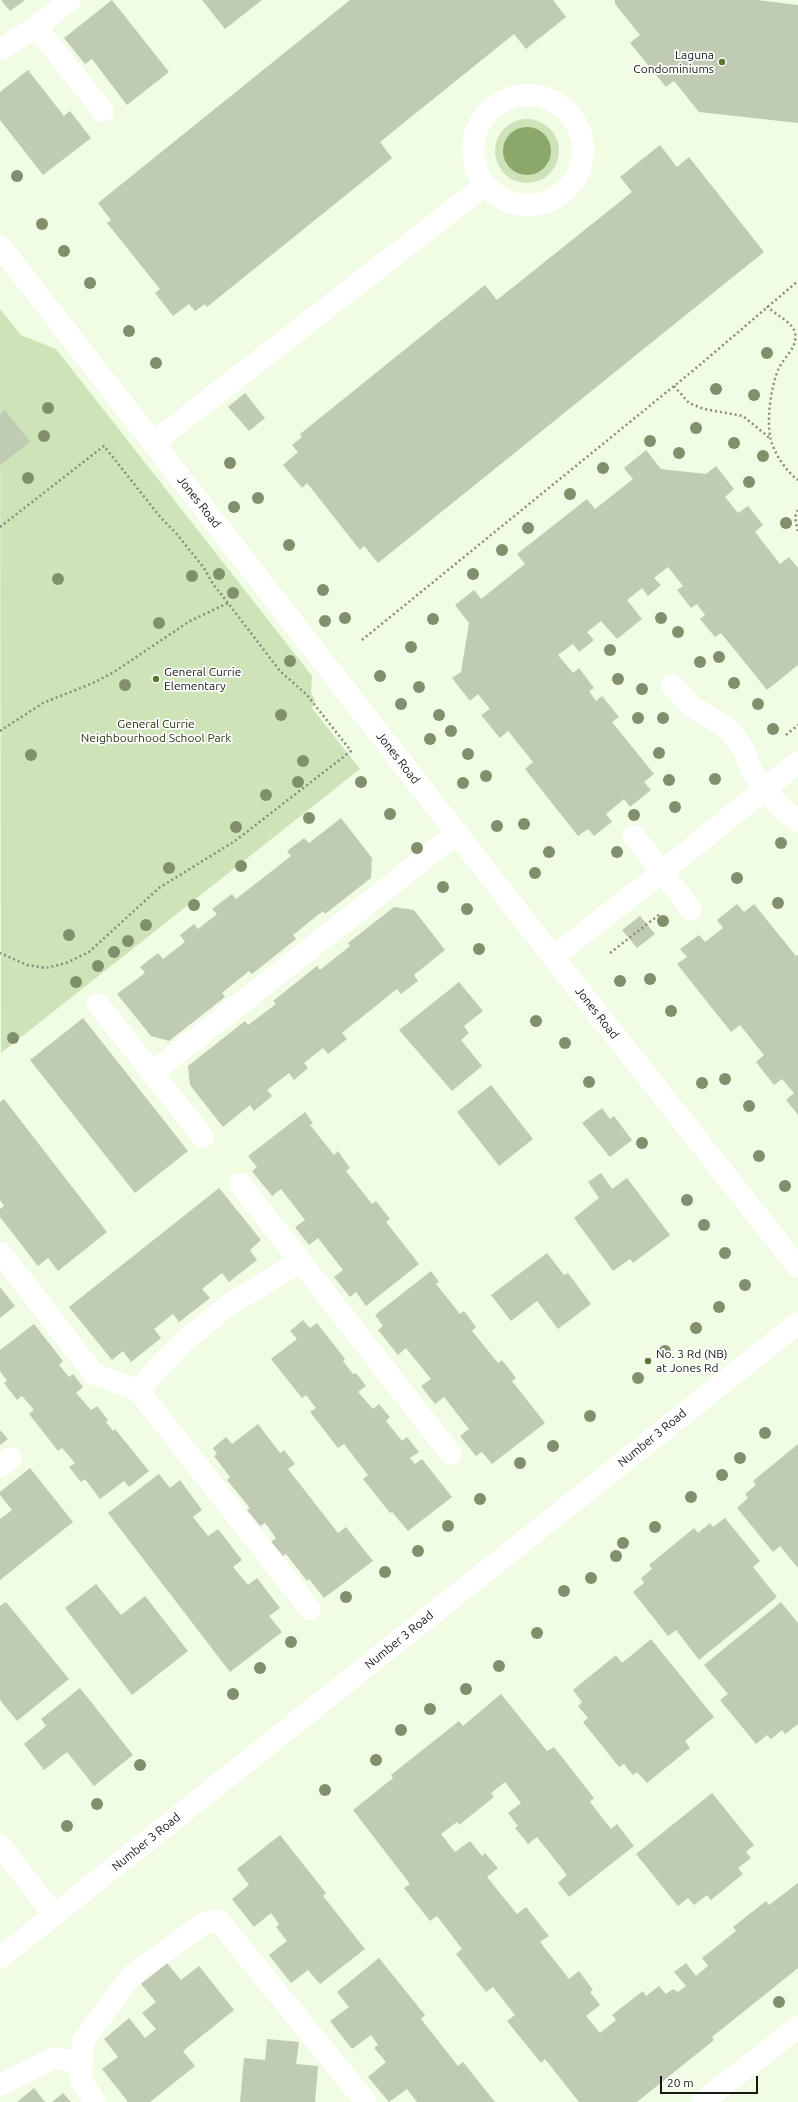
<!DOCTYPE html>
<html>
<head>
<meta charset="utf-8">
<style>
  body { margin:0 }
  #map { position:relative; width:798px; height:2102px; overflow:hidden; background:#f0fce4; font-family:Ubuntu,sans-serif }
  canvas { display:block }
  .scale { position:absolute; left:660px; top:2076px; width:98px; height:18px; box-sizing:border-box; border:2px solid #151911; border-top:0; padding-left:5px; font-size:12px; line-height:14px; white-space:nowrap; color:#151911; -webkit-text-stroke:3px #fff; paint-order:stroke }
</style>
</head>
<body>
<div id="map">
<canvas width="798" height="2102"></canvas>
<div class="scale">20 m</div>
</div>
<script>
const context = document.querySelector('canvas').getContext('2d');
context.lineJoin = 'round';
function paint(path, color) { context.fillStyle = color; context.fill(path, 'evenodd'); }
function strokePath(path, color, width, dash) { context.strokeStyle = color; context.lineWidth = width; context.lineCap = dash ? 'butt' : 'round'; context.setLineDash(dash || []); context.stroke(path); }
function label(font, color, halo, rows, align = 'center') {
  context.font = font + ' Ubuntu,sans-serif'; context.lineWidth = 3.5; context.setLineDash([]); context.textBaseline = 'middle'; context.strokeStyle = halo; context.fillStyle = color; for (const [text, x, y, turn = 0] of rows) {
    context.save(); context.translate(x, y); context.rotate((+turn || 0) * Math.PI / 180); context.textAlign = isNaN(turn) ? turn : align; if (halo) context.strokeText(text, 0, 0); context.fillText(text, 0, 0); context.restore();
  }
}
paint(new Path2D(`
  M495 151a32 32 0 1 1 64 0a32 32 0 1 1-64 0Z
  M0 309 21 335 56 349 312 676 311 693 315 700 312 708 360 769 1 1053Z`), '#cee3b8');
paint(new Path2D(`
  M503 151a24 24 0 1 1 48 0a24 24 0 1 1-48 0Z`), '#8ba769');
paint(new Path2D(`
  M1 0H25L10 11Z
  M112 0 169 72 127 105 92 59 85 64 64 38Z
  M202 0H262L225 29Z
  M350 0H553L566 17 526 49 514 34 380 142 392 158 207 307 205 304 195 311 189 304 173 316 155 293 160 289 107 223 111 220 98 203Z
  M615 0H757L798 5V123L699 112 674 81 666 87 630 43 640 35 615 4Z
  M28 70 64 116 70 111 91 138 43 175 0 120V92Z
  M660 145 677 167 689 157 764 252 378 563 364 546 360 550 307 483 302 488 283 465 298 452 292 445 302 437 300 434 485 285 497 300 632 192 620 177Z
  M245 393 265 418 249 431 228 407Z
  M5 410 30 442 0 465V414Z
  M646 450 661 469 706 474 716 466 734 489 725 497 738 513 748 506 763 525 755 532 780 564 789 557 798 568V665L767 690 721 633 715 637 700 619 705 615 697 604 691 608 677 590 683 586 668 567 654 578 661 585 648 596 642 588 627 600 642 619 617 639 601 621 587 632 594 640 579 652 573 644 558 655 573 673 579 668 594 688 589 691 596 701 602 696 619 717 612 722 654 774 644 782 651 790 630 807 624 799 606 814 612 822 594 836 588 829 578 836 525 769 533 762 508 731 500 738 481 715 490 709 478 694 470 701 452 678 461 672 469 623 455 605 474 590 481 599 525 564 517 554 587 499 595 509 633 479 624 468Z
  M341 818 372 858 371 878 325 914 323 911 293 935 296 939 252 974 249 971 222 993 225 997 169 1041 151 1036 117 994 145 973 140 967 158 953 163 959 185 942 180 935 194 924 198 929 217 914 212 909 232 894 236 899 291 856 287 851 304 838 309 843Z
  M737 904 744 912 754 904 796 956 798 955V1115L786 1100 794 1093 782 1079 774 1085 756 1062 764 1055 740 1025 731 1032 677 964 687 957 680 949 699 935 705 942 723 928 717 920Z
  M394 907 414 910 445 950 414 975 418 981 401 994 397 989 342 1033 347 1039 328 1054 323 1048 304 1063 308 1068 294 1080 289 1073 267 1090 272 1096 254 1111 250 1105 223 1127 190 1085 188 1066 245 1021 248 1025 276 1004 273 1001 317 966 320 970 350 946 348 943Z
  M640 916 655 934 637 948 622 930Z
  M459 982 483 1011 464 1026 469 1033 461 1040 482 1066 452 1091 399 1030Z
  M83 1018 188 1151 135 1193 30 1060Z
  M491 1085 533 1139 499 1166 457 1112Z
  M4 1099 107 1232 58 1271 48 1258 38 1266 0 1217V1209L4 1206 0 1200V1102Z
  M602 1108 610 1119 614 1116 632 1140 610 1157 582 1123Z
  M305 1112 313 1123 310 1125 334 1155 338 1151 350 1168 346 1171 372 1204 376 1201 390 1219 386 1222 419 1264 366 1306 356 1292 350 1297 334 1277 343 1270 318 1238 309 1245 295 1227 305 1220 281 1189 272 1196 252 1171 257 1167 248 1156Z
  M601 1173 612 1189 627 1178 670 1235 633 1263 630 1259 613 1271 574 1218 599 1198 588 1182Z
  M219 1188 261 1240 250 1250 257 1260 229 1282 222 1273 202 1289 210 1298 179 1322 173 1314 154 1329 161 1338 131 1362 123 1351 112 1360 69 1307Z
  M547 1253 564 1275 568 1273 591 1304 558 1329 537 1301 511 1321 491 1295Z
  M431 1271 439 1282 436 1284 460 1314 464 1311 476 1327 472 1331 498 1363 502 1360 516 1378 512 1381 545 1423 492 1464 482 1452 476 1456 460 1436 469 1429 444 1397 435 1404 421 1386 431 1379 406 1348 398 1355 378 1330 383 1326 375 1315Z
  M0 1287 15 1306 0 1318Z
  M303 1320 310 1328 317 1323 345 1359 343 1361 353 1374 356 1373 366 1386 358 1392 373 1409 379 1404 390 1417 386 1421 402 1441 407 1437 419 1452 410 1458 415 1464 422 1459 452 1497 408 1531 392 1512 390 1513 363 1479 368 1475 344 1444 338 1448 310 1412 316 1408 306 1395 302 1398 271 1359 297 1339 290 1331Z
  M34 1324 63 1361 59 1365 69 1377 73 1374 83 1387 76 1393 91 1410 97 1406 108 1420 106 1422 113 1431 115 1429 149 1471 129 1487 124 1481 100 1499 85 1479 81 1482 69 1467 75 1463 62 1448 58 1451 29 1414 34 1410 22 1396 17 1400 4 1383 7 1381 0 1371V1350Z
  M258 1424 280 1453 284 1450 295 1464 288 1469 338 1533 346 1527 373 1561 324 1598 309 1579 307 1581 286 1554 283 1556 271 1542 276 1538 265 1523 260 1526 247 1510 250 1508 227 1480 230 1477 214 1456 217 1454 213 1448 226 1437 232 1444Z
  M0 1430 8 1439 0 1445Z
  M798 1444V1568L780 1546 773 1552 737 1508 748 1498 745 1494 756 1485 753 1481Z
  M30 1468 73 1522 0 1580V1519L12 1510 0 1495V1492Z
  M159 1474 170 1488 180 1480 202 1510 193 1517 208 1536 218 1529 242 1560 233 1567 248 1585 257 1578 280 1608 269 1616 282 1632 230 1672 108 1513Z
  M725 1518 760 1561 753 1567 777 1597 699 1660 676 1630 668 1636 633 1592 644 1583 641 1578 652 1569 649 1565 694 1528 698 1533 710 1523 713 1527Z
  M96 1584 121 1615 145 1596 188 1651 132 1695 65 1608Z
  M6 1602 69 1679 17 1721 0 1700V1606Z
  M781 1602 798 1623V1724L785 1734 782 1730 771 1739 767 1735 756 1744 720 1700 728 1694 704 1665Z
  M651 1639 714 1717 685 1741 690 1748 647 1783 637 1772 633 1775 624 1764 619 1767 583 1722 588 1718 578 1706 582 1702 573 1690 616 1655 622 1663Z
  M80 1688 133 1755 94 1786 67 1752 44 1770 24 1744 46 1726 41 1719Z
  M501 1694 547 1751 554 1747 594 1798 590 1802 611 1829 617 1824 634 1846 569 1897 558 1883 567 1875 537 1837 528 1844 515 1828 518 1826 508 1813 521 1803 505 1782 491 1793 494 1797 459 1825 457 1822 441 1834 455 1852 470 1841 482 1856 485 1853 498 1868 487 1877 517 1914 526 1907 549 1936 540 1942 569 1979 579 1971 593 1990 590 1992 600 2005 586 2016 600 2033 616 2020 612 2015 643 1991 646 1996 659 1986 666 1994 673 1989 678 1992 686 1986 674 1972 686 1963 696 1976 708 1966 702 1958 736 1931 733 1927 766 1901 769 1905 798 1883V1968L712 2037 714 2040 637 2102H579L545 2059 541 2063 507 2021 515 2015 493 1987 486 1992 456 1954 462 1949 437 1916 430 1921 404 1888 410 1884 353 1810 393 1778 391 1775 459 1721 463 1726Z
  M712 1793 754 1845 746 1852 751 1858 738 1868 743 1874 711 1900 707 1895 694 1905 688 1898 678 1906 636 1854Z
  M280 1835 326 1893 323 1896 365 1949 320 1984 308 1970 291 1983 269 1955 287 1941 276 1927 279 1924 271 1913 254 1927 232 1899 249 1885 237 1869Z
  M379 1958 425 2015 421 2019 458 2066 463 2062 495 2102H417L407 2089 389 2102 368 2077 386 2062 374 2048 378 2045 371 2035 352 2049 330 2021 349 2007 337 1992Z
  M167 1963 181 1980 199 1966 234 2010 183 2051 195 2066 150 2102H128L102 2069 118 2057 104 2039 129 2018 145 2038 156 2029 142 2013 156 2002 141 1984Z
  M267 2039 299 2042 296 2064 318 2066 315 2102H240L244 2058 265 2060Z
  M34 2088 45 2102H17Z
  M63 2093 71 2102H52Z`), '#bfcbb3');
strokePath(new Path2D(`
  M767 306C775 315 793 322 795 333 798 347 785 356 779 368 771 385 766 421 771 440 775 455 786 471 798 480
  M674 386 689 403 704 409 743 416 771 439
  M798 510 795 517 798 532
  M0 527 104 446 161 518 175 532 204 568 213 584 228 603
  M362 640 695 369 798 281
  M0 731 43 703 93 683 114 672 190 621 228 603 280 671 307 695 351 751 235 841 159 888 89 952 66 963 46 968 27 965 0 953
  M786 735 798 725
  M610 953 660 914`), '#858d7d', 2.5, [2, 3]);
strokePath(new Path2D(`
  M36 27 103 111
  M0 50 36 27 70 0
  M473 150a55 55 0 1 1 110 0a55 55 0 1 1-110 0Z
  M0 246 553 957 798 1267
  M153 443 485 185
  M672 685 691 706 726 727 734 735 745 753 753 773 780 807 798 821
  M634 836 691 909
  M553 957 662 872 798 762
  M98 1004 203 1137
  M152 1073 457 833
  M240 1184 451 1454
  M0 1252 94 1374 138 1390 310 1609
  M138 1390 183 1342 230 1304 300 1262
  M0 1467 11 1458
  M0 1845 54 1915
  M0 2085 54 2058 82 2063
  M95 2102 81 2080 83 2041 132 1975 206 1922 219 1921 366 2102
  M702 2102 798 2027`), '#fff', 22);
strokePath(new Path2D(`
  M0 1958 798 1323`), '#fff', 22);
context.fillStyle = '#80906c';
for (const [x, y] of [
  [17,176],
  [42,224],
  [64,251],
  [90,283],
  [129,331],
  [767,353],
  [156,363],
  [716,389],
  [754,395],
  [48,408],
  [696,428],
  [44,436],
  [650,441],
  [734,443],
  [679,453],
  [763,456],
  [230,463],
  [603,468],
  [28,478],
  [749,482],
  [570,494],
  [258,498],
  [234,507],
  [786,523],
  [528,528],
  [289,545],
  [502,550],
  [219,574],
  [473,574],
  [192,576],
  [58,579],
  [323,590],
  [233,593],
  [345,618],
  [661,618],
  [433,619],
  [325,621],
  [159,623],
  [678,632],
  [411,647],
  [610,650],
  [719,657],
  [290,661],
  [700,662],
  [380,676],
  [618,679],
  [734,683],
  [125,685],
  [419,687],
  [642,689],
  [401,704],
  [758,704],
  [281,715],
  [439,715],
  [638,718],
  [663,718],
  [773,729],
  [451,731],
  [430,739],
  [659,753],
  [468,754],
  [31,755],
  [303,761],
  [486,776],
  [715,779],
  [669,780],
  [298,782],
  [361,782],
  [463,783],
  [266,795],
  [675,807],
  [390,814],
  [634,815],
  [309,818],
  [524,824],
  [497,826],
  [236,827],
  [781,843],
  [417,848],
  [549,852],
  [617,852],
  [241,866],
  [169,868],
  [535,873],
  [737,878],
  [443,887],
  [778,903],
  [194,905],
  [467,909],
  [663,921],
  [146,925],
  [69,935],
  [128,941],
  [479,949],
  [114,952],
  [98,966],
  [650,979],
  [620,981],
  [76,982],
  [671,1011],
  [536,1021],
  [13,1038],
  [565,1043],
  [725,1079],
  [589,1082],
  [702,1083],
  [749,1106],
  [642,1143],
  [759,1156],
  [785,1186],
  [687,1200],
  [704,1225],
  [725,1253],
  [745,1285],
  [719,1307],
  [696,1328],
  [665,1351],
  [638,1378],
  [590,1416],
  [765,1433],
  [553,1446],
  [740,1458],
  [520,1463],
  [722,1475],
  [691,1497],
  [480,1499],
  [448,1526],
  [655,1527],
  [623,1543],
  [418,1551],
  [616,1556],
  [385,1572],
  [591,1578],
  [564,1591],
  [346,1597],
  [537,1633],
  [291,1642],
  [499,1666],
  [260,1668],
  [466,1689],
  [233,1694],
  [430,1709],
  [401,1730],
  [376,1760],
  [140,1765],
  [325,1790],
  [97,1804],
  [67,1826],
  [779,2002]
]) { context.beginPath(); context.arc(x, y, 6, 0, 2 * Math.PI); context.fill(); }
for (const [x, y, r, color] of [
  [722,62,4,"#59772d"],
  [156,679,4,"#59772d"],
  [648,1361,4,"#59772d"]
]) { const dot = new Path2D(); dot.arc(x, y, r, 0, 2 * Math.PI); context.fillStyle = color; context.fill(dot); strokePath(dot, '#fff', 1.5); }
label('12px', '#151911', '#fff', [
  ["Laguna",714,55,"right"],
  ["Condominiums",714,69,"right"],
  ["General Currie",164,672],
  ["Elementary",164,686],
  ["No. 3 Rd (NB)",656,1354],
  ["at Jones Rd",656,1368]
], 'left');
label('12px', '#151911', '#fff', [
  ["Jones Road",199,502,52],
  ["Jones Road",398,758,52],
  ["Jones Road",597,1013,52],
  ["Number 3 Road",652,1438,-39],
  ["Number 3 Road",399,1640,-39],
  ["Number 3 Road",146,1842,-39]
]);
label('12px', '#253709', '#fff', [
  ["General Currie",156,724],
  ["Neighbourhood School Park",156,738]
]);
</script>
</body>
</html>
